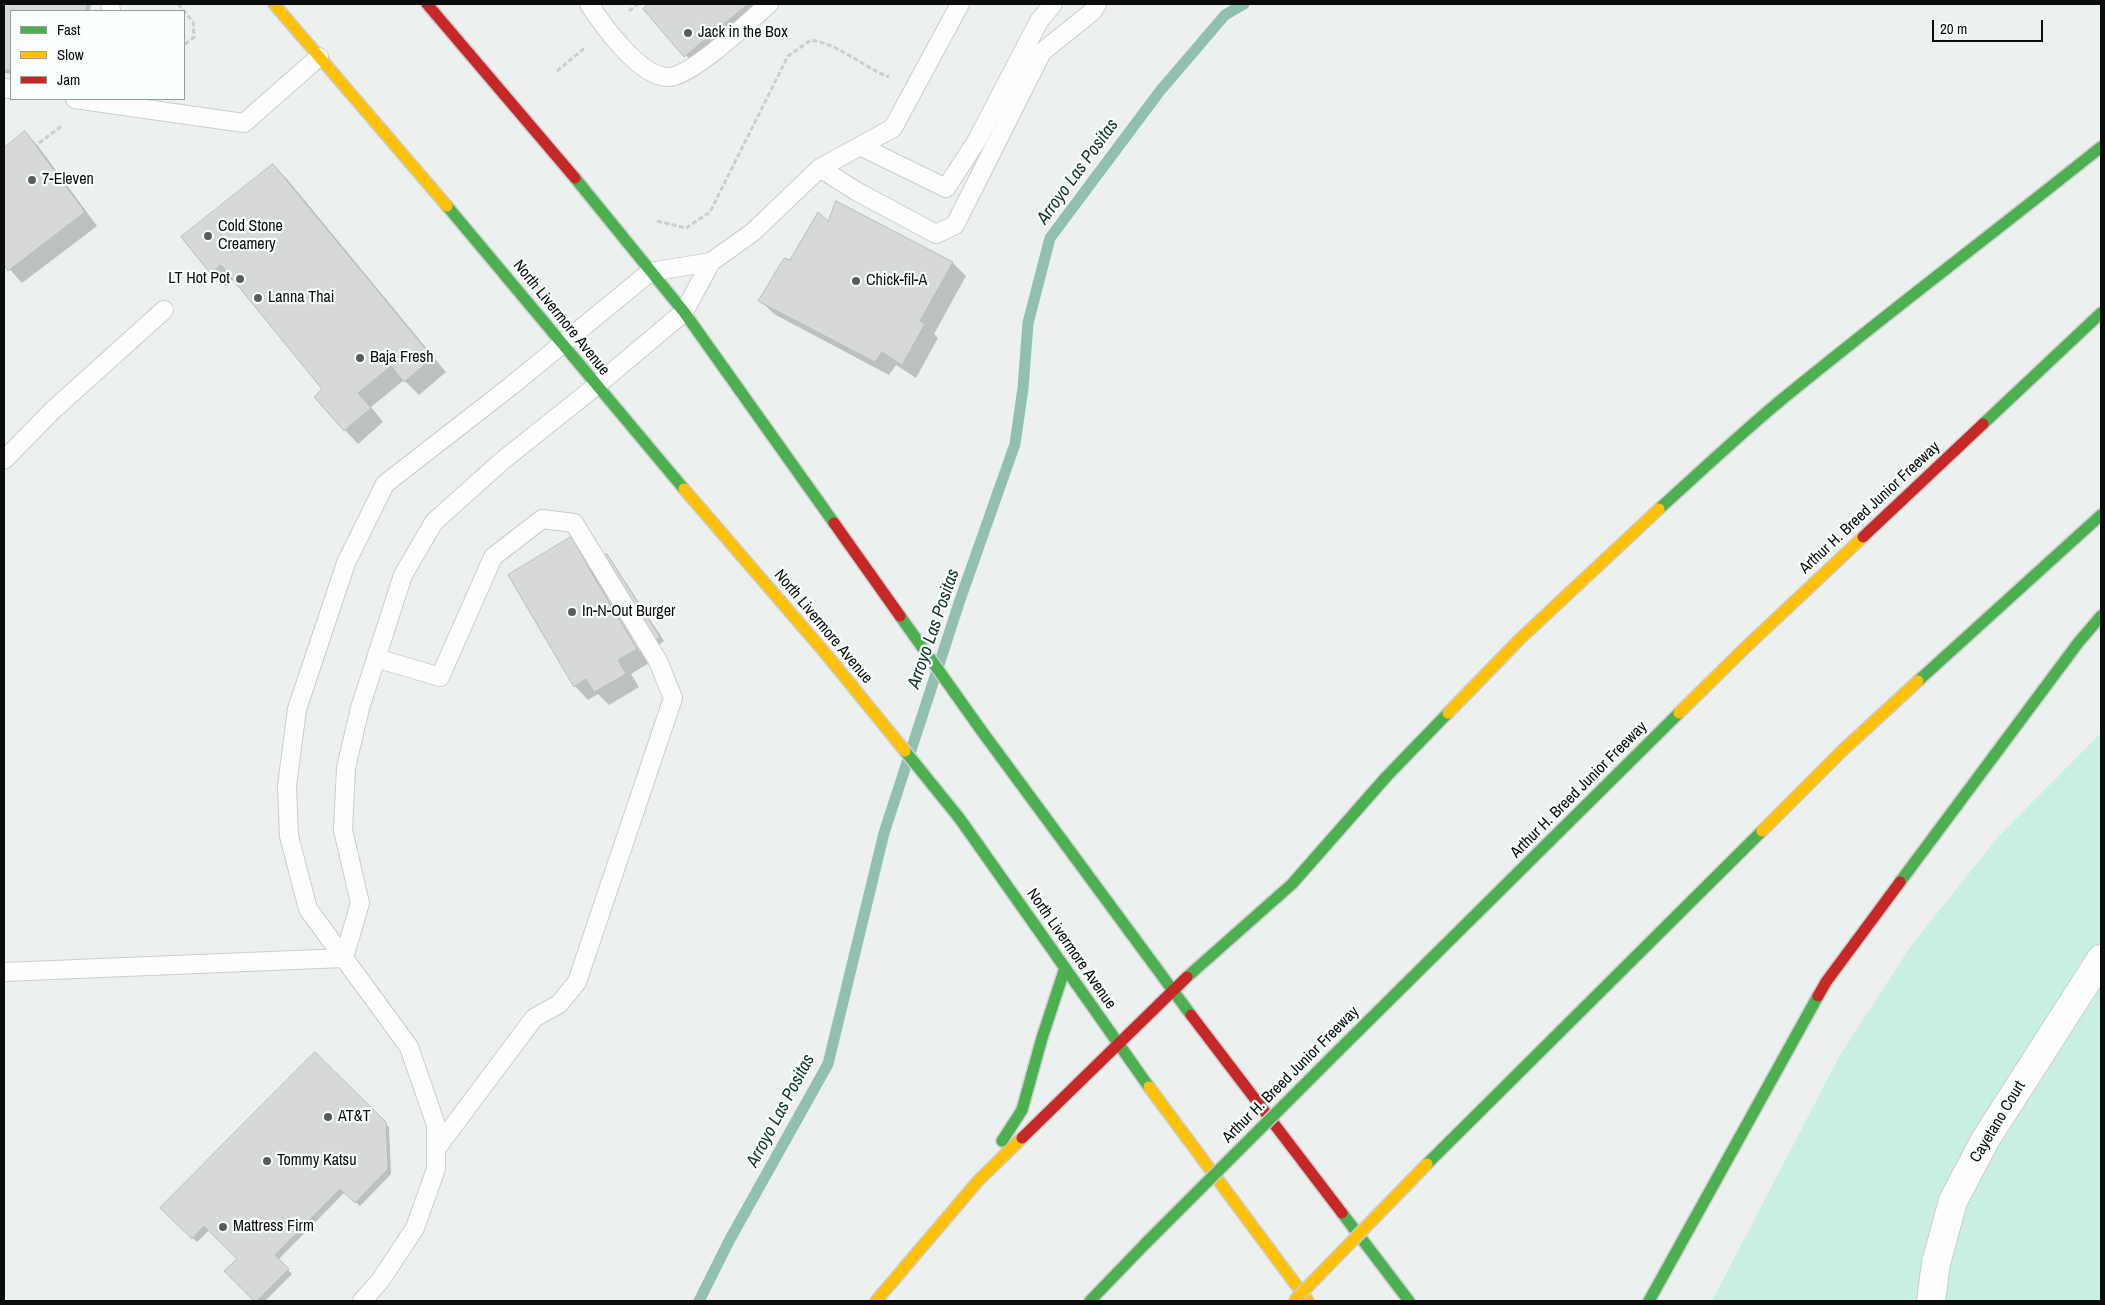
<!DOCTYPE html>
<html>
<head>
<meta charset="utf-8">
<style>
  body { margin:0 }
  #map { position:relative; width:2105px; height:1305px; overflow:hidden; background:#ecf0ee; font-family:"Archivo Narrow",sans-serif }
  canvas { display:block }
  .frame { position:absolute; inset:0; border:5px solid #0a0d0c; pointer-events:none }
  .legend { position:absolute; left:10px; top:10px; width:175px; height:90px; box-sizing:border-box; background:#f8fffd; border:1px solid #999e9d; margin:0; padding:6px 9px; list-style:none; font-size:15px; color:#0a0d0c }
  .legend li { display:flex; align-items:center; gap:10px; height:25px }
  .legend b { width:25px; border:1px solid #999e9d }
  .scale { position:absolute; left:1932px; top:20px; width:111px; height:22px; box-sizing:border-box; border:2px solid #0a0d0c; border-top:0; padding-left:6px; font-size:15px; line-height:18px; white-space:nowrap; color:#0a0d0c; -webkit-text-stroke:4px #f8fffd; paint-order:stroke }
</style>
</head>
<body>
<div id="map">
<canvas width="2105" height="1305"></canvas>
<div class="frame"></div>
<ul class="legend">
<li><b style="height:6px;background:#4caf50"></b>Fast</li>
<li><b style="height:6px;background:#ffc107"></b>Slow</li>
<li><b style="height:6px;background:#c62828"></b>Jam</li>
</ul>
<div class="scale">20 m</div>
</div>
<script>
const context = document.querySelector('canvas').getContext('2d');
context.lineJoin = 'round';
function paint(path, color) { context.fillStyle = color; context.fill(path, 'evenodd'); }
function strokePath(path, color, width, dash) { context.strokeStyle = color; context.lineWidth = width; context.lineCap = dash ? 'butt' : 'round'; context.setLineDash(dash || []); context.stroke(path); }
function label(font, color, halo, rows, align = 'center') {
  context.font = font + ' "Archivo Narrow",sans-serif'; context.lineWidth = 4.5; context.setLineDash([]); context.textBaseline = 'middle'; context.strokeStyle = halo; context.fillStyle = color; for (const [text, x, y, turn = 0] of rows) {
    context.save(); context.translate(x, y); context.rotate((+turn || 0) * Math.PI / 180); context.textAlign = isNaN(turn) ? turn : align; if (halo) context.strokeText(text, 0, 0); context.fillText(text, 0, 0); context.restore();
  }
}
paint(new Path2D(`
  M2101 733V1301H1712L1840 1055 1911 946 1999 836Z`), '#c9efe3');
paint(new Path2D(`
  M4 4H91L90 11H11V74L4 73Z
  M650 4H777L699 70 644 9Z
  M25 132 38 146 97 226 22 283 4 263V150Z
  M273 165 287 179 446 372 419 395 404 380 371 407 383 422 358 444 345 430 323 390 234 279 225 286 182 237Z
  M836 203 953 263 966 276 934 334 938 338 916 378 896 365 889 375 774 314 760 300 790 262 828 223Z
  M571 539 584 553 592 566 607 555 611 560 664 641 645 655 649 663 631 674 639 687 609 705 598 694 588 700 575 686Z
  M315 1054 389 1127 391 1174 360 1206 345 1192 278 1260 292 1274 265 1301H256L226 1271 238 1259 209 1230 197 1242 162 1208Z`), '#0003');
strokePath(new Path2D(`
  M699 1301 729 1241 828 1064 884 833 960 600 1015 444 1023 388 1028 323 1050 238 1160 91 1225 15 1244 4`), '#91bfb1', 11);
const building = new Path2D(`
  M4 4H87L86 11H11V70H4Z
  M648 4H748L684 57 643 9Z
  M25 131 85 212 8 271 4 265V148Z
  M273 164 433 358 404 382 391 366 358 393 371 408 344 431 314 397 322 389 221 265 210 273 181 237Z
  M836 201 953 262 920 321 925 324 902 365 882 352 875 362 758 301 784 258 790 260 818 212 828 221Z
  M571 537 637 649 618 660 626 674 594 692 586 679 574 687 508 575Z
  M607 554 660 637 639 652 588 567Z
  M315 1052 386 1122 388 1169 355 1203 340 1189 275 1255 289 1269 257 1301H254L224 1271 237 1259 204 1226 192 1239 160 1208Z`);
paint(building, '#d7d9d9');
strokePath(building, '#babcbc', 1);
const lane = new Path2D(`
  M110 4 111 11
  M589 4C603 26 640 77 668 77 692 77 749 21 769 4
  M4 88 11 89
  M75 99 244 123 319 57
  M862 147 946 188 976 142 1039 21 1053 4
  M820 168 856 191 936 234 955 225 1042 52 1093 11 1097 4
  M4 460 53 410 164 310
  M376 658 440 677 493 557 542 519 574 523 658 661 673 698 577 982 559 1004 534 1018 436 1149
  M344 958 360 903 343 830 346 768 360 708 403 575 434 522 502 461 596 386 684 312 711 262 753 232 820 168 893 128 960 4
  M4 972 344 958
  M362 1301 380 1281 415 1228 436 1169V1125L409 1047 308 909 289 836 287 786 297 709 346 563 385 484 511 386 650 272 711 262`);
const street = new Path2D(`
  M1931 1301 1936 1263 1953 1201 1985 1140 2101 959`);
const fast = new Path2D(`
  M575 178 684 312 834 523
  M447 206 684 489
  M1983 424 2101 313
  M1659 509C1699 473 1739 435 1780 401 1886 314 1995 232 2101 147
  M900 616 981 730 1191 1015
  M1918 681 2101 515
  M905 751 960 819 1149 1087
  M1900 882 2078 643 2101 616
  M1187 977 1292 884 1387 776 1448 713
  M1338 1051 1679 713
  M1002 1141 1022 1110 1042 1038 1065 968
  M1427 1164 1762 831
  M1342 1213 1409 1301
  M1090 1301 1146 1243
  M1649 1301 1818 996`);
const slow = new Path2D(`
  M274 4 447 206
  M684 489 826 654 905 751
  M1448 713 1520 639 1659 509
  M1679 713 1745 648 1863 537
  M1762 831 1841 752 1918 681
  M1149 1087 1308 1301
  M876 1301 978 1181 1022 1138`);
const jam = new Path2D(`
  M427 4 575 178
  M834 523 900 616
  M1863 537 1983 424
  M1818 996 1826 982 1900 882
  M1191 1015 1342 1213
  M1022 1138 1187 977`);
strokePath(lane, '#cacdcc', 20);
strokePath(street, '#cacdcc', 30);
strokePath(fast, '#cacdcc', 14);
strokePath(slow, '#cacdcc', 14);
strokePath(jam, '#cacdcc', 14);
strokePath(new Path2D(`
  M178 4 193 22 194 37 184 45
  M629 11 638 4
  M557 71 586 47
  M39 143 63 125
  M657 221 686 228 710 212 788 56 811 40C839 44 863 67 889 77`), '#cdcdcd', 3, [5, 2.5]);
strokePath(lane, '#fcfdfc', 18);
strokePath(street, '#fcfdfc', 28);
strokePath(fast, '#4caf50', 11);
strokePath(slow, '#ffc107', 11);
strokePath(jam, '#c62828', 11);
const fastBridge = new Path2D(`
  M1146 1243 1338 1051`);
const slowBridge = new Path2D(`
  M1294 1301 1427 1164`);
strokePath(fastBridge, '#cacdcc', 14, []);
strokePath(slowBridge, '#cacdcc', 14, []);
strokePath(fastBridge, '#4caf50', 11);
strokePath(slowBridge, '#ffc107', 11);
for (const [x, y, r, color] of [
  [688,33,5,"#595c5b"],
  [32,180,5,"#595c5b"],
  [208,236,5,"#595c5b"],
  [240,279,5,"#595c5b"],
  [856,281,5,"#595c5b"],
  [258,298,5,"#595c5b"],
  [360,358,5,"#595c5b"],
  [572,612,5,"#595c5b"],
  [328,1117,5,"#595c5b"],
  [267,1161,5,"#595c5b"],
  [223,1227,5,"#595c5b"]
]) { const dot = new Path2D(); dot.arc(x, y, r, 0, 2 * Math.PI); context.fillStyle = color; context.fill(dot); strokePath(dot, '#f8fffd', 2); }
label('16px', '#0a0d0c', '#f8fffd', [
  ["Jack in the Box",698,33],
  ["7-Eleven",42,180],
  ["Cold Stone",218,227],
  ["Creamery",218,245],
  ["LT Hot Pot",230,279,"right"],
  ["Chick-fil-A",866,281],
  ["Lanna Thai",268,298],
  ["Baja Fresh",370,358],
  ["In-N-Out Burger",582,612],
  ["AT&T",338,1117],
  ["Tommy Katsu",277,1161],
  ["Mattress Firm",233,1227]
], 'left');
label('16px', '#0a0d0c', '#f8fffd', [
  ["North Livermore Avenue",561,318,51],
  ["Arthur H. Breed Junior Freeway",1870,508,-43],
  ["North Livermore Avenue",823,627,50],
  ["Arthur H. Breed Junior Freeway",1579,790,-45],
  ["North Livermore Avenue",1071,949,55],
  ["Arthur H. Breed Junior Freeway",1291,1075,-45],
  ["Cayetano Court",1998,1122,-59]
]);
label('italic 18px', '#14332b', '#f8fffd', [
  ["Arroyo Las Positas",1078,172,-54],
  ["Arroyo Las Positas",934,629,-71],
  ["Arroyo Las Positas",781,1111,-62]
]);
</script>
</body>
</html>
